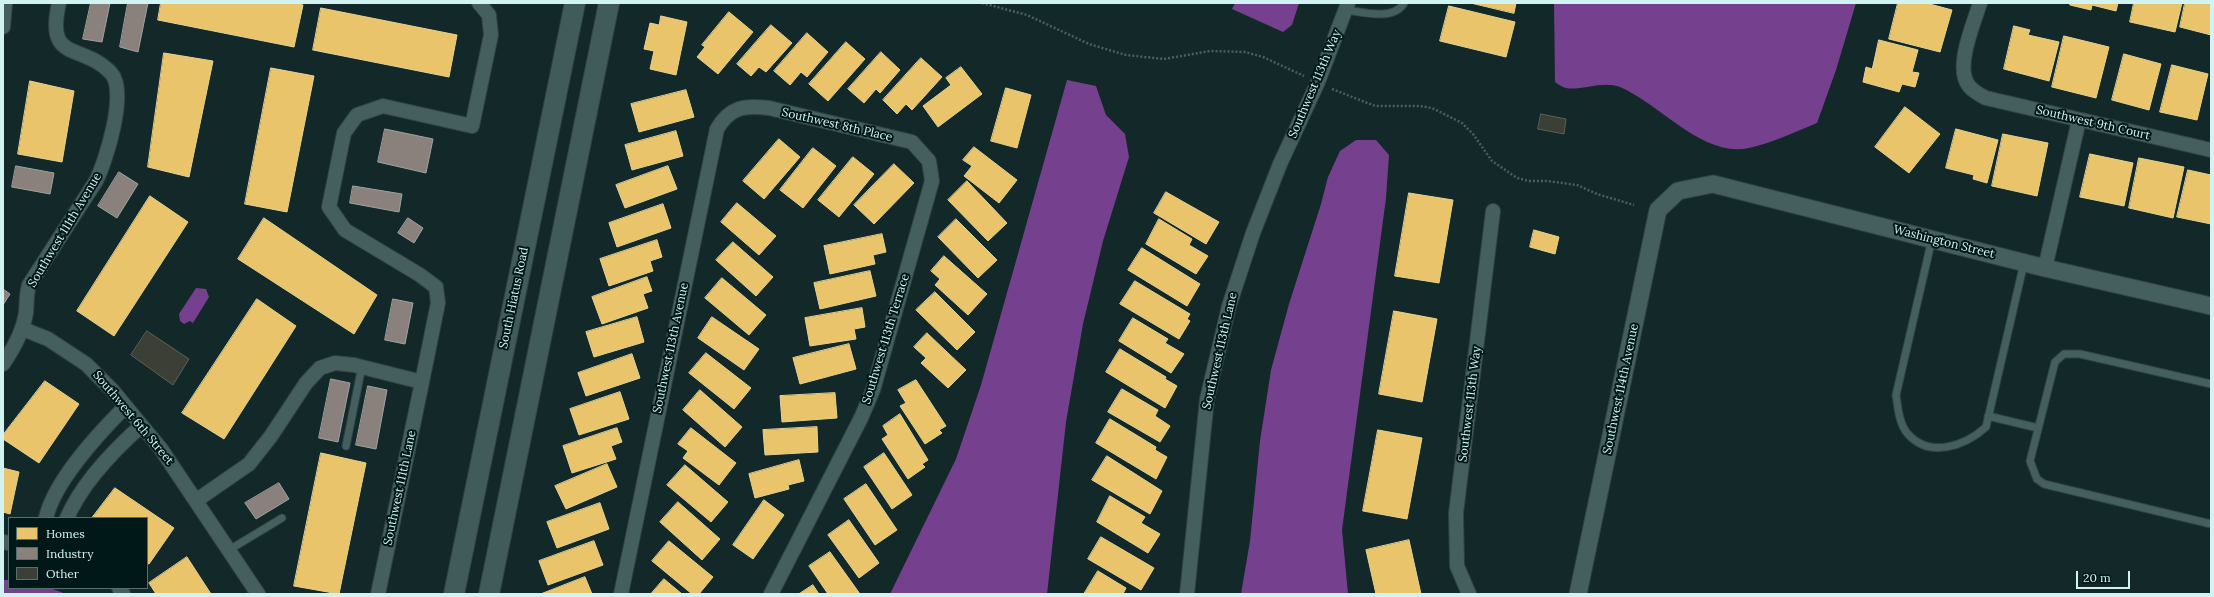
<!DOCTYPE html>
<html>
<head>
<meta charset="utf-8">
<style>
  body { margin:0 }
  #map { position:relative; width:2214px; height:597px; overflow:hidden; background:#132828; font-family:Lora,serif }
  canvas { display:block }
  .frame { position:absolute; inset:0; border:4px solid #d1f3f2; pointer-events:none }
  .legend { position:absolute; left:8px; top:517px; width:140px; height:72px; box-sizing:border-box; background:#001818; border:1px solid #54706f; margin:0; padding:5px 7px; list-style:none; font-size:12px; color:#d1f3f2 }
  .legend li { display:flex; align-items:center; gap:8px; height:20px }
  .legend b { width:20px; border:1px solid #54706f }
  .scale { position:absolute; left:2076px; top:571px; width:54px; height:18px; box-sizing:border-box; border:2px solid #d1f3f2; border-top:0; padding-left:5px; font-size:12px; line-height:14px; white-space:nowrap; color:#d1f3f2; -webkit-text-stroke:3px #001818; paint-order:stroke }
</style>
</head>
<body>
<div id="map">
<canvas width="2214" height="597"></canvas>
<div class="frame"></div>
<ul class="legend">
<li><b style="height:11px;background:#e9c46a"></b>Homes</li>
<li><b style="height:11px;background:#8a817c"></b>Industry</li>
<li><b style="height:11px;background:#3b3f35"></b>Other</li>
</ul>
<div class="scale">20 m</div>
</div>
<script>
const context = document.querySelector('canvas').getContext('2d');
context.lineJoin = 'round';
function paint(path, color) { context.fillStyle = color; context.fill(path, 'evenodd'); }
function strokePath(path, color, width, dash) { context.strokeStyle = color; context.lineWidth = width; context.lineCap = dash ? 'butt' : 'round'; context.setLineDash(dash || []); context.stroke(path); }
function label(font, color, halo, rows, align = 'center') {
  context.font = font + ' Lora,serif'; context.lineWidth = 4; context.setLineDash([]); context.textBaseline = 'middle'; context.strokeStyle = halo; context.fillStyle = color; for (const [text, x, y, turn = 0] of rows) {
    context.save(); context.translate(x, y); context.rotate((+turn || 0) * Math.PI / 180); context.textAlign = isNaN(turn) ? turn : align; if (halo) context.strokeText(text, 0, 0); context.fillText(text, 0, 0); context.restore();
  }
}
paint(new Path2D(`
  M1235 3H1299L1292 25 1283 32 1232 9Z
  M1554 3H1856L1836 70 1817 123C1795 132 1772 143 1749 148 1703 158 1660 104 1620 87 1602 80 1581 91 1566 88 1562 87 1558 84 1555 82Z
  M1067 80 1096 86 1106 115 1125 134 1129 157 1103 241 1083 324 1066 422 1047 594H890L956 459 981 385Z
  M1356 140H1376L1389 155 1386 198 1342 530 1348 594H1241L1250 541 1260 441 1271 370 1289 304 1321 204 1328 177 1340 151Z
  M196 288 206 289 209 297 193 323 190 321 184 324 180 321 179 314Z
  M3 580H9V588H50L66 594H3Z`), '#75418e');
const homes = new Path2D(`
  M161 3H295L303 5 294 47 158 20Z
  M1471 3H1516L1514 13Z
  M1898 3H1926L1952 10 1940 52 1889 39Z
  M2071 3H2118L2116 11 2092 5 2091 10 2070 5Z
  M2134 3H2182L2175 32 2130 22Z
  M2185 3H2211V35L2180 27Z
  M1449 6 1515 22 1506 57 1440 41Z
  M321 8 457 35 449 77 313 50Z
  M729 12 753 32 718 74 697 57 705 47 702 45Z
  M661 16 687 22 676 75 650 69 654 51 644 49 650 23 659 25Z
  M771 25 792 43 766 72 759 67 751 76 737 64Z
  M2014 26 2030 30 2028 35 2059 42 2049 81 2004 69Z
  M807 33 828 52 807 77 801 72 790 85 774 71Z
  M2064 36 2109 47 2096 98 2052 87Z
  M1879 40 1918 50 1912 72 1919 73 1915 87 1902 84 1899 92 1863 82 1866 67 1872 69Z
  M846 42 865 59 828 101 809 84Z
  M881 52 900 70 880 93 876 89 864 103 848 89Z
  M164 53 213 61 189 177 148 167Z
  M2124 54 2161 64 2149 110 2112 100Z
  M921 58 942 77 912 110 906 104 897 114 883 100Z
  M2172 65 2208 74 2197 120 2160 112Z
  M961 67 982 94 938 127 923 106 951 85 946 78Z
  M271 68 314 76 287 212 245 204Z
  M30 81 74 91 62 162 18 154Z
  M1006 88 1031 95 1017 148 991 141Z
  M686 90 694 117 639 132 631 104Z
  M1905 107 1940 134 1909 173 1875 147Z
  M1956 129 1998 140 1987 183 1973 179 1974 175 1946 168Z
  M676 131 683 156 632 170 625 145Z
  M2003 134 2048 143 2037 196 1992 186Z
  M779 139 800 157 764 199 743 181Z
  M974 147 1017 180 999 203 964 176 972 166 963 160Z
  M813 148 836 166 803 208 780 190Z
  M2090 154 2133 163 2124 206 2080 197Z
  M853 157 874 174 839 217 818 200Z
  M2139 158 2184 167 2173 218 2129 208Z
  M894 164 914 183 874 224 854 205Z
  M668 166 677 189 625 208 616 185Z
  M2188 170 2211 175V224L2177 217Z
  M967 181 1007 223 988 241 948 200Z
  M1166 192 1219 222 1206 244 1154 213Z
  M1409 193 1453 200 1439 283 1395 276Z
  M150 196 188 222 114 336 77 311Z
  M737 203 776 236 759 255 721 222Z
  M663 204 671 228 617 247 609 223Z
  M264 218 377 295 354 334 238 259Z
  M956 219 997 260 978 278 938 237Z
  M1159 219 1192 239 1189 245 1208 256 1196 274 1146 244Z
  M1534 230 1559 237 1555 254 1530 247Z
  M882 234 886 252 873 255 875 264 830 274 824 246Z
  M657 240 662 257 650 261 653 271 609 286 600 259Z
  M733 242 773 277 756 296 716 260Z
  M1142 248 1200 284 1187 306 1128 270Z
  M944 256 987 294 968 315 935 285 940 279 931 271Z
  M870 271 876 296 820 309 814 283Z
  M647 277 652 291 643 294 648 308 602 324 592 297Z
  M722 278 766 315 749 335 705 298Z
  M1135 281 1190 314 1187 319 1190 321 1179 339 1120 304Z
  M935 292 975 332 957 350 916 310Z
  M257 299 296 326 224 439 182 413Z
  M862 308 865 327 854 329 856 339 810 346 805 318Z
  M1394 311 1437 319 1422 402 1379 394Z
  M637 317 644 342 594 357 586 332Z
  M712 317 759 349 744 370 698 338Z
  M1133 318 1168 339 1165 343 1184 354 1171 373 1119 341Z
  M927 333 966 370 948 388 921 363 926 358 914 347Z
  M849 344 856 369 800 384 793 358Z
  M1120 349 1166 377 1165 379 1177 386 1165 408 1106 372Z
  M706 353 751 388 734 409 689 373Z
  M632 354 640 378 586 396 578 373Z
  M916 380 946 426 939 430 942 433 925 444 900 406 906 403 898 390Z
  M45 381 79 404 39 463 3 439V435Z
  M1122 389 1158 410 1155 416 1170 426 1160 442 1108 412Z
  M700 390 742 427 725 447 683 410Z
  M620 392 629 419 579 435 570 409Z
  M835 393 837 418 782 422 780 396Z
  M900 414 928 460 922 464 925 467 908 479 882 439 888 435 883 426Z
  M1110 419 1156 447 1155 450 1167 457 1156 479 1096 443Z
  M817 427 818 452 765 455 763 430Z
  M617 428 622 442 611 446 616 459 572 473 563 446Z
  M691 428 736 463 719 485 683 458 688 451 678 444Z
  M1378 430 1422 438 1407 519 1363 511Z
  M321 453 366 463 339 594 294 586Z
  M884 453 912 495 892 509 864 467Z
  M1107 456 1162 491 1150 514 1092 480Z
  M799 460 804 481 788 485 789 489 755 498 749 474Z
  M607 464 617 487 566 509 555 486Z
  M685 465 728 502 711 522 667 485Z
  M3 468 19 472 10 514 3 512Z
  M866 484 897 530 875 545 844 499Z
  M115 488 174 528 149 564 147 563V518H92Z
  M1110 496 1145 517 1141 523 1160 534 1148 553 1097 522Z
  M764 500 784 515 753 559 733 545Z
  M678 502 720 539 702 560 660 522Z
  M600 503 609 529 557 548 547 522Z
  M849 520 879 563 859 578 828 535Z
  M1101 537 1154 568 1141 590 1088 559Z
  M1409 540 1421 594H1376L1366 550Z
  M594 541 603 565 548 585 539 561Z
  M669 541 713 577 699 594H692L652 561Z
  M830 552 860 594H828L809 566Z
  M187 557 211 594H156L149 583Z
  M1098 571 1126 588 1123 594H1084Z
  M585 577 592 594H541Z
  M664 579 682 594H651Z
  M813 585 819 594H799Z`);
paint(homes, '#e9c46a');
strokePath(homes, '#e2d293', 1);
const industry = new Path2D(`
  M91 3H110L102 42 83 39Z
  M128 3H148L138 52 120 47Z
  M385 129 433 139 426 173 378 162Z
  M16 166 54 173 50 194 12 187Z
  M119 172 138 184 117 218 98 206Z
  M353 186 402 194 399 212 350 203Z
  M408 218 423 228 414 243 398 233Z
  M3 289 10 294 3 305Z
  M393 299 413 303 405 344 385 340Z
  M331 379 350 383 338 442 319 438Z
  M368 386 387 390 376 449 356 445Z
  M279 483 289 499 256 519 245 503Z`);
paint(industry, '#8a817c');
strokePath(industry, '#9fa39f', 1);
const building = new Path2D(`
  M1541 114 1566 119 1564 134 1538 129Z
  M147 331 189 359 173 385 131 355Z`);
paint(building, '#3b3f35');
strokePath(building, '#5d6057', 1);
const service = new Path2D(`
  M1346 10C1363 12 1394 21 1404 3
  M1932 239 1896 395C1898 408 1899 423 1907 433 1929 459 1965 446 1986 427L2024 263
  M2211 384 2080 354H2064L2055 362 2030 461 2037 479 2044 484 2211 524
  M1988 416 2038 428
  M346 446 362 366
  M229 550 282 518`);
const minor = new Path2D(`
  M1980 3C1974 23 1954 68 1969 86 1973 91 1980 95 1986 98L2211 150
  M3 27 5 3
  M2045 268 2079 120
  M23 329 48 339 86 364 113 391 161 449 258 594
  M3 364C14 348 23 332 26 313 27 302 26 295 29 285L96 181C106 161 128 91 111 73 82 42 45 64 59 3
  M197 500 249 464 271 436 306 383 320 368 335 363 354 365 422 382 438 303 436 287 420 275 345 230 329 207 344 133 357 115 383 106 472 126 491 35 489 15 479 3
  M46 518C54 482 99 433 125 407
  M67 518C82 483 113 451 141 426
  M3 542 9 543
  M119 588 123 594
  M378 594 422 382
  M621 594 717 129C730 107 744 105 769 108L912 142 929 161 932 181 873 390 861 418 771 594
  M1187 594 1207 399 1229 306 1253 233 1280 164 1318 82 1348 3
  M1469 594 1457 566 1456 513 1493 211`);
const tertiary = new Path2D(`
  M1578 594 1658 210 1678 191 1713 184 2045 268 2211 306`);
const secondary = new Path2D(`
  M454 594 575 3
  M489 594 609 3`);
strokePath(service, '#314242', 9);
strokePath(minor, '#314242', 16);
strokePath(tertiary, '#314242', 19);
strokePath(secondary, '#314242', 22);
strokePath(new Path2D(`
  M982 3 1027 15 1089 44 1126 55 1164 59 1210 51 1245 52 1263 57 1304 76
  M1332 89 1375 106H1420L1432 108 1462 123 1473 134 1492 161 1517 178 1529 181H1547L1577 185 1597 194 1634 205`), '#4b5f5f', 2.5, [2, 2]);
strokePath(service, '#455f5f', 7);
strokePath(minor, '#455f5f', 14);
strokePath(tertiary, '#455f5f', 17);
strokePath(secondary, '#415b5b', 20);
label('12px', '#d1f3f2', '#001818', [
  ["Southwest 113th Way",1315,84,-67],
  ["Southwest 9th Court",2093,123,13],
  ["Southwest 8th Place",837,125,13],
  ["Southwest 111th Avenue",65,230,-59],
  ["Washington Street",1944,242,14],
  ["South Hiatus Road",514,298,-78],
  ["Southwest 113th Terrace",886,339,-73],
  ["Southwest 113th Avenue",671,348,-78],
  ["Southwest 113th Lane",1220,351,-77],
  ["Southwest 114th Avenue",1621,389,-78],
  ["Southwest 113th Way",1470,404,-83],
  ["Southwest 6th Street",133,418,50],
  ["Southwest 111th Lane",400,488,-78]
]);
</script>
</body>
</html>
